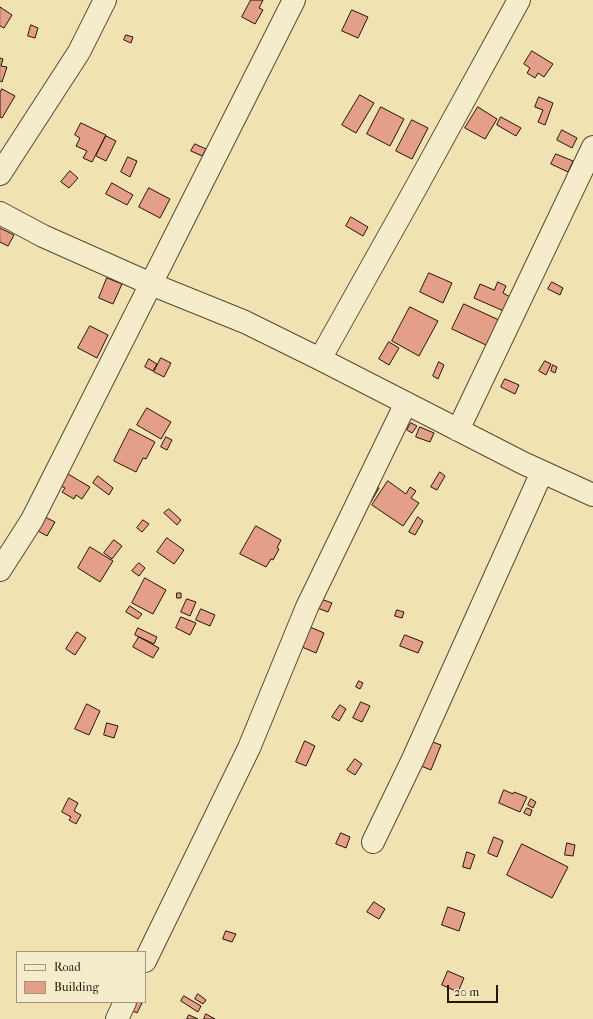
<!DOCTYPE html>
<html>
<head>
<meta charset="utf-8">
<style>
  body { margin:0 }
  #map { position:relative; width:593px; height:1019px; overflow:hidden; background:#f0e2b1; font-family:"IM FELL French Canon",serif }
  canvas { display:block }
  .legend { position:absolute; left:16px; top:951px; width:130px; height:52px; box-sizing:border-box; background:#f5eccc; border:1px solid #a3957e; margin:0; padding:5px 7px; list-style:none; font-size:12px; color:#291309 }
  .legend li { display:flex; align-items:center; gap:8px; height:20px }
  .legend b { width:20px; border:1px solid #a3957e }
  .scale { position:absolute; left:447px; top:985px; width:51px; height:18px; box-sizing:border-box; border:2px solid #291309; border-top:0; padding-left:5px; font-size:12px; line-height:14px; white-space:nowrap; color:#291309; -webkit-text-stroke:3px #f5eccc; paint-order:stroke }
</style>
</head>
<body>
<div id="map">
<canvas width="593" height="1019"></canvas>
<ul class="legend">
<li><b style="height:5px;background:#f5eccc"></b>Road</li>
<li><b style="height:11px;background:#e49f88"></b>Building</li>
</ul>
<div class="scale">20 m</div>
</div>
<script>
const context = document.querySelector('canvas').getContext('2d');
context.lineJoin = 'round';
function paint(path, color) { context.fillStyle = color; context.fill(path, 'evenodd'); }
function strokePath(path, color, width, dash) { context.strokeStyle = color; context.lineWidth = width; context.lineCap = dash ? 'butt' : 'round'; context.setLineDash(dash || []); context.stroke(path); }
const building = new Path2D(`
  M251 0H263L259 8 263 10 255 24 242 17Z
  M0 7 12 15 4 28 0 26Z
  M352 10 368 17 358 38 342 31Z
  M31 25 38 28 35 38 28 36Z
  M126 35 133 37 131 43 124 40Z
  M532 51 553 64 544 77 538 73 535 78 527 73 530 68 524 64Z
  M0 58 3 59 1 66 7 67 2 82 0 81Z
  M2 89 15 96 2 118 0 117V93Z
  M360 95 374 103 356 133 342 125Z
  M539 97 553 103 545 125 538 122 543 110 535 107Z
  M381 107 404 119 390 146 367 134Z
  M478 107 497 119 485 139 465 128Z
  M501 117 521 128 516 136 497 125Z
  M412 120 428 128 412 159 396 151Z
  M81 123 106 135 92 162 83 158 87 151 76 146 80 138 75 135Z
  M562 130 577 138 572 148 557 140Z
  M106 136 116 141 106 161 96 156Z
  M195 144 206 149 202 156 191 151Z
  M556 154 573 161 568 172 551 164Z
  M128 157 137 161 130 177 121 172Z
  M70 171 78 178 69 188 61 182Z
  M112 183 133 195 127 205 106 194Z
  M149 188 170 199 160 218 139 207Z
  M351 217 368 227 363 236 346 226Z
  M0 228 14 235 8 246 0 242Z
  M429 273 452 283 443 303 420 292Z
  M107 278 122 284 113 304 99 298Z
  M498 282 506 286 503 293 512 298 506 312 474 298 480 284 494 290Z
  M552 282 563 288 560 295 548 289Z
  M464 304 499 320 486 345 452 329Z
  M410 307 438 321 419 356 392 341Z
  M90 326 108 335 97 358 78 348Z
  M389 342 399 348 389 365 379 359Z
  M161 358 171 363 164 377 154 372Z
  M149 359 157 364 153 371 145 367Z
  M545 361 551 364 546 375 539 371Z
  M439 362 444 365 438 379 433 376Z
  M553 365 557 367 555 373 551 371Z
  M505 379 519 385 515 394 501 387Z
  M147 408 171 422 161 439 137 425Z
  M411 423 417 426 412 433 407 430Z
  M420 427 434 433 430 442 416 437Z
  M130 429 155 442 146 459 143 458 136 472 114 461Z
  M166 437 172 440 167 450 161 447Z
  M440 472 445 476 437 490 431 487Z
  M68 474 90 487 82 499 76 495 74 499 62 492 65 488 61 486Z
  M98 476 113 488 109 495 93 483Z
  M388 481 406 494 410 487 416 491 411 498 419 503 403 526 372 505Z
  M373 485 379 488 371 502 365 499Z
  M169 509 181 520 177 525 164 513Z
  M45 517 55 522 47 536 38 531Z
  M418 517 423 521 415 535 409 532Z
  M143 520 149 524 142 532 137 528Z
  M256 526 281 540 277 548 279 549 273 560 271 559 266 567 240 554Z
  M167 538 184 550 174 564 157 552Z
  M114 540 122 546 112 559 104 553Z
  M90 547 113 561 100 582 78 568Z
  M139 563 145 568 139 576 132 571Z
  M145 578 166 590 153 614 132 603Z
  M177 593H181V598H177Z
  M318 598 332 603 328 612 315 607Z
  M187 599 196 602 190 616 181 612Z
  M130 606 142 614 138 619 126 612Z
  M201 609 215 615 210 626 196 620Z
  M397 610 404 612 402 618 395 616Z
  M181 617 196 623 190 635 176 628Z
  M310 627 324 633 316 653 302 647Z
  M138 628 157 637 154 644 135 635Z
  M77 632 86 638 75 655 66 649Z
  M405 635 423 642 418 653 400 646Z
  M139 637 159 648 153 658 133 647Z
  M359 681 363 683 360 689 356 687Z
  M361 702 370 706 362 722 353 718Z
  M87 704 100 711 89 735 75 729Z
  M340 705 346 709 339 721 332 717Z
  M107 723 118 726 114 738 104 735Z
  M305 741 315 746 306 766 296 762Z
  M430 741 441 745 431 770 421 766Z
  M355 759 362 764 355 775 347 770Z
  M504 790 513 794 514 792 527 797 520 812 499 803Z
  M69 798 78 803 74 811 81 815 76 824 69 820 71 817 62 812Z
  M531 799 536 802 533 808 528 805Z
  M527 808 532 810 530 816 524 813Z
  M341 833 350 837 346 848 336 844Z
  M494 837 503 841 497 857 488 853Z
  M567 843 575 845 573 856 565 855Z
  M522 844 568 867 552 898 507 875Z
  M467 852 475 855 470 869 463 867Z
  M374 902 385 909 379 919 367 912Z
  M448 907 465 913 459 931 442 925Z
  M226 931 236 934 232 942 223 939Z
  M448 971 464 978 458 992 442 985Z
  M198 994 206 1000 203 1004 195 999Z
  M184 996 201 1006 198 1012 181 1001Z
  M137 1002 142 1003 137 1013 133 1011Z
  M206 1014 215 1019H204Z
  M189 1015 198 1019H187Z`);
paint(building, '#e49f88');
strokePath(building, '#291309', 1);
const minor = new Path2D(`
  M0 174 79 52 105 0
  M0 213 43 236 151 284 245 322 320 359 523 463 593 495
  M320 359 413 193 519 0
  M458 430 593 147
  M0 570 32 520 294 0
  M373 842 413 759 542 472
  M145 961 249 748 307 607 406 403
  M117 1019 125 1002`);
strokePath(minor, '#5b4733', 24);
strokePath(minor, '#f5eccc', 22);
</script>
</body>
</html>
